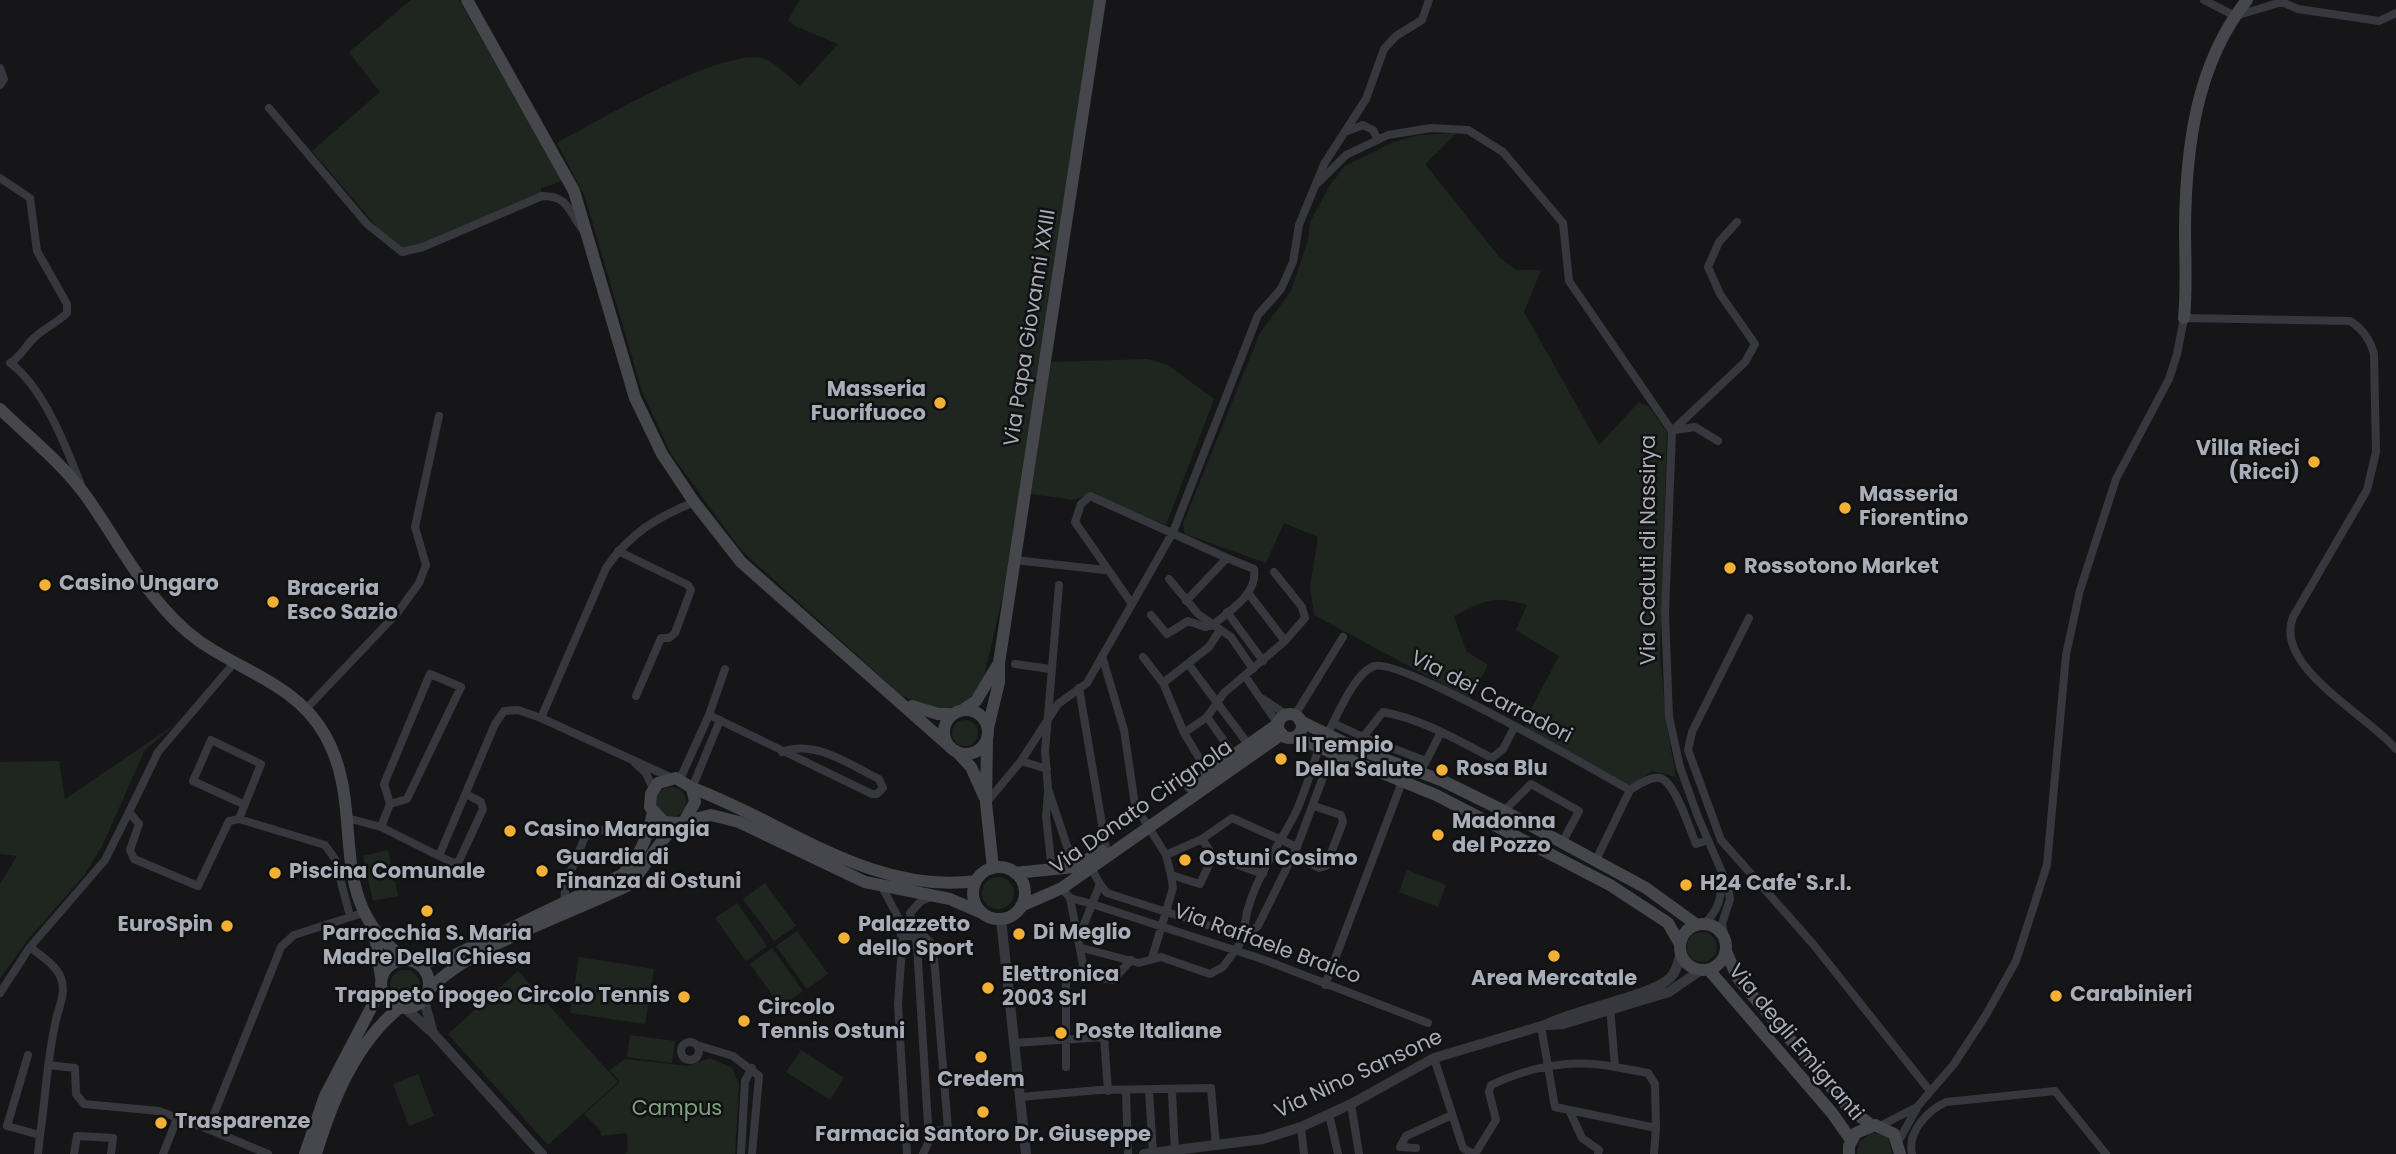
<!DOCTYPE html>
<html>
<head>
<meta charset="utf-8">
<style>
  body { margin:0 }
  canvas { display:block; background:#161618 }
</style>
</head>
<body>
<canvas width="2396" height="1154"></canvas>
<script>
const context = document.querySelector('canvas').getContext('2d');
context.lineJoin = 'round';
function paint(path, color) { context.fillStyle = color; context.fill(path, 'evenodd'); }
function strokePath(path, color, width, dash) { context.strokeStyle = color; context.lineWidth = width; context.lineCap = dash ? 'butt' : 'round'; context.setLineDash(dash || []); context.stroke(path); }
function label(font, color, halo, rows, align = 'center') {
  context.font = font + ' Poppins,sans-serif'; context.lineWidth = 5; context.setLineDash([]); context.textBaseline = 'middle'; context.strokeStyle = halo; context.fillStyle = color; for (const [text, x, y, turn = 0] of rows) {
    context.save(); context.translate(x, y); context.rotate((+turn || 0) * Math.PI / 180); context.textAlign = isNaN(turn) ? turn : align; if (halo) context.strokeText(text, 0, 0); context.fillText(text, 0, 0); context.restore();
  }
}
paint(new Path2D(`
  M411 0H459L563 181 541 188V194L404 252 390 242 312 151 380 92 349 52Z
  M800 0H1096L1006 582 982 685 964 703 953 707 936 710 902 696 741 550 671 454 642 391 585 197 557 143C596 122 726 45 765 59 777 64 790 78 800 86L838 44 795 26 788 20Z
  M1457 133 1425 164 1500 258 1516 270H1541L1524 312 1599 445 1639 402 1649 407 1667 432 1660 657 1667 728 1676 777 1652 771 1631 786 1527 730 1524 722 1559 656 1516 630 1527 605C1494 595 1483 601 1454 616L1466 651 1488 665 1470 699 1314 615 1310 587 1318 537 1284 523 1266 563 1185 534 1183 524 1260 333 1291 291 1308 240 1310 222 1330 185 1345 166 1394 142 1420 135Z
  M1148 359 1168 365 1214 399 1166 525 1088 494 1074 500 1031 494 1050 362Z
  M952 733a13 13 0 1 1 26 0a13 13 0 1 1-26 0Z
  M180 721 145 750 102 846 85 874 26 942 0 979V884L17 856 0 854V762L59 761 65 799Z
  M656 802a15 15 0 1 1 30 0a15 15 0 1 1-30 0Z
  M388 850 398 896 373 901 363 856Z
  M1407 870 1446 885 1438 907 1399 892Z
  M982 893a16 16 0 1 1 32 0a16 16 0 1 1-32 0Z
  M765 883 796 926 774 941 743 899Z
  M737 903 767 946 746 961 715 918Z
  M797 931 828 974 807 989 776 946Z
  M1687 947a15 15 0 1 1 30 0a15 15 0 1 1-30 0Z
  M772 948 803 991 781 1007 750 964Z
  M579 957 654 969 645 1024 570 1013Z
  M390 985a15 15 0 1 1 30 0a15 15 0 1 1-30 0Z
  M518 971 618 1082 548 1145 448 1034Z
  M630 1035 675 1041 672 1063 627 1057Z
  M801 1050 844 1078 830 1100 786 1072Z
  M710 1058 732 1068 739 1085 735 1154H624L628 1152 627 1133 601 1136 600 1130 584 1114 620 1082 610 1070 625 1059 688 1066Z
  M418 1074 434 1116 409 1126 393 1084Z
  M1873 1132 1888 1138 1892 1154H1857L1859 1142Z`), '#1e261f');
strokePath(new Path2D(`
  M2204 0 2235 16 2282 2 2298 9 2379 21 2396 13
  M0 68 4 79 0 85
  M269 108 367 224 402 252 423 247 542 196C570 196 568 212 583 230
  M1345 132 1363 125 1373 130 1378 140
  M0 178 30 198 37 251 67 304V313C57 323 44 328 34 338 25 346 21 357 10 363 43 386 67 449 81 485
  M1318 183 1346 155 1388 135 1431 128 1468 130 1503 152 1563 223 1569 281 1672 431 1665 613 1669 717 1680 767 1698 817 1728 886 1730 899 1722 924 1726 943
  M1675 430 1695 427 1718 441
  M1672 431 1745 362 1755 344 1720 294 1708 267 1719 242 1737 222
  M618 551 688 585 691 590 675 633 669 638H661L636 696
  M1015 560 1105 570
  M1169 579 1198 614 1231 637 1253 669
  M1059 585 1045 751 1048 789 1074 867
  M1249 594 1285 641
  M1132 604 1075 522 1081 504 1090 496 1227 558 1186 601
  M1227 612 1263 661
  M1151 615 1167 634 1188 621 1205 627 1213 625C1230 610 1258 594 1254 569L1227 558
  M1749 618 1692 732 1688 750 1721 840 1813 944 1930 1091
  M1102 656 1124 730 1135 805 1166 855 1171 875 1173 888 1152 958
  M1143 657 1163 683 1184 733 1208 773
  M234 663 158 752 129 812 139 824 130 850 134 859 198 886 229 821 239 819 325 845 335 859 350 916
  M1015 664 1050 669
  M1189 665 1248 744
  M1245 676 1278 724
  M1163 683 1209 647 1220 630
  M1079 688 1106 848
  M1263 699 1287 715
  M306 709 398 612 419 583 426 565 415 527 439 416
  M709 715 872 794H877L883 788 879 779C850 765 815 739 782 752
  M1295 715 1343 637
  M1207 717 1234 755
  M541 718 606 568C630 533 656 518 694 502
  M1333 723 1363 737 1383 712C1422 719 1457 740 1492 758L1503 749 1514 728
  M1184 733 1207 717 1224 693 1285 641 1305 618 1302 607 1274 572
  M1327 735C1336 718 1355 671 1375 666 1401 658 1594 770 1630 790
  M1363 737 1426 761
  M1021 761 1047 769
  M635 763 646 773 653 789
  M1420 773 1441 732
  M680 779 709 715 725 669
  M692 788 720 720
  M1630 790C1638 785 1650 776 1660 778 1675 781 1690 830 1696 844L1708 840
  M1048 792 1046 816 1052 871
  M987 802 1021 761 1058 704 1087 683 1173 532 1258 315 1281 289 1293 262 1299 225 1324 164 1366 99 1384 49 1396 36 1422 20 1429 0
  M1504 811 1531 784 1579 811 1562 843
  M347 818 381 827 439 856 495 724 504 711 518 710 541 718 672 778
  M239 819 261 764 211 740 193 781 243 804
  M381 827 390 804 384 784 430 674 461 687 407 799 390 804
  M1202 839 1213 856 1263 874
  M1166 855 1202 839 1232 818 1297 847
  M1294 855 1319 868 1326 866 1343 822 1341 815 1314 806
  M439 856 454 863 459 861 483 809 481 802 466 794
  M1596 860 1630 790
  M1171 875 1200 884 1213 856
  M1100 884 1107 893 1245 937
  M881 885 899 919 902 947 898 1004 907 1154
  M1062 888 1070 898 1092 904 1100 884 1091 868
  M1070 898 1084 970
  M564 901 566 883 589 827 608 832 649 833
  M1704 924C1719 910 1723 895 1720 876
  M901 936H924L933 945 948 1129 928 1132
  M1079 937 1092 904 1262 959 1428 1023
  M1245 937C1240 901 1278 847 1295 814 1305 793 1311 770 1319 748
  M30 947C41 956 56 965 61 978 66 991 60 1004 57 1016 47 1055 46 1095 40 1135
  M1082 948 1139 963 1161 957 1210 974 1223 967 1245 937 1258 926 1297 847 1332 753
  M1084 970 1092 977 1113 980 1131 960
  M1007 979 1084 970
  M1325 985 1402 782
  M0 993 30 947 105 860 129 812
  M1610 1007 1615 1067 1648 1073 1655 1084 1656 1128
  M1541 1026 1555 1107 1656 1128 1654 1154
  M681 1051a9 9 0 1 1 18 0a9 9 0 1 1-18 0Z
  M1014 1043 1104 1037 1108 1091
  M697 1045 733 1056 759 1076 752 1154
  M28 1055 7 1126 40 1135 38 1154
  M1434 1058 1463 1148 1473 1154
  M48 1065 75 1068 76 1094 84 1104 159 1111 208 1129
  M1066 1067V973
  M1126 1091 1128 1154
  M1149 1091 1153 1153
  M1172 1091 1175 1154
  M1020 1097 1099 1090 1211 1088 1216 1146
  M1351 1104 1359 1154
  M1570 1112 1582 1138 1599 1150 1598 1154
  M1329 1114 1338 1154
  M1880 1126 1915 1108
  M1301 1127 1304 1154
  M1898 1142 1918 1106 1954 1064 1986 1015 2016 961 2047 865 2066 655 2080 590 2116 479 2169 379 2177 354 2184 318 2350 321C2363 329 2370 339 2374 354L2376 452 2367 490 2293 617C2273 667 2369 716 2396 749
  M1416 1148 1400 1147 1406 1136 1452 1115
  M74 1154 77 1136 113 1138 111 1154
  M163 1154 177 1119
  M268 1154 208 1129 281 947 294 935 363 913
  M741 1154 745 1081 752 1068
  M923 1154 929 1141 917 945 910 913 921 901 930 897
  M1475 1154 1496 1120 1489 1092 1491 1085C1529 1067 1573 1058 1615 1067
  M1912 1154C1907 1132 1927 1111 1946 1102L2055 1091 2106 1154`), '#37383d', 8);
strokePath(new Path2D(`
  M1001 919 1026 1154
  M424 1000 432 1030
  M406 1009 433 1033 542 1154
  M1548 1025 1563 1024 1669 992 1701 970
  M1144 1154 1263 1139 1301 1127 1351 1104 1434 1058 1545 1025C1573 1010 1654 995 1670 978 1677 971 1678 962 1681 953`), '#37383d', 10);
strokePath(new Path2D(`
  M467 0 574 191 635 398 662 454 694 502 741 562 948 745
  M2184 318C2187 288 2185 258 2185 227 2186 147 2196 64 2247 0
  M0 409C29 437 62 463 86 496 121 545 149 605 199 641 243 672 297 685 325 735 369 812 320 901 407 960
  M912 706 938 714H954
  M963 710 976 701 997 666
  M944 732a22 22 0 1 1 44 0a22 22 0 1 1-44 0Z
  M1278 726a12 12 0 1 1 24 0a12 12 0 1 1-24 0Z
  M1300 721 1355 748 1443 781 1504 811 1646 888 1697 925
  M988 728 999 682V663L1100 0
  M1294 737 1436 795 1610 885 1668 923 1680 944
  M987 738 986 803 993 868
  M956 751 971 767 984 796
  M1190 786 1278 724
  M692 788C785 822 871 895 976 881
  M685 820 695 802 692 788 676 778 658 783 651 794 650 807 664 822 678 823 711 815 739 822 865 882 950 899 982 913
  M973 893a26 26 0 1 1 52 0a26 26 0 1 1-52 0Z
  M1015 873 1074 867 1102 851
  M1021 906 1062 888 1282 734
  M1680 947a23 23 0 1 1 46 0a23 23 0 1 1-46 0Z
  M375 937 381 977
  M1726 951 1737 977 1752 995 1849 1108 1871 1125
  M381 984a24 24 0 1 1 48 0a24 24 0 1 1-48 0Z
  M419 964 453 956 622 875C640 857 648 836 653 812
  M1709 970 1832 1113 1851 1140
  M430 989C468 947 575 912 629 885 647 865 658 842 678 823
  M305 1154 325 1096 381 989
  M316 1154C332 1101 355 1044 399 1008
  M1849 1154V1146L1856 1133 1875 1125 1894 1134 1900 1154`), '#45474d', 12);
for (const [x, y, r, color] of [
  [940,403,7,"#f2b134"],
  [2314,462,7,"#f2b134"],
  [1845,508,7,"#f2b134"],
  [1730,568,7,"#f2b134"],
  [45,585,7,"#f2b134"],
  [273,602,7,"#f2b134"],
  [1281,759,7,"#f2b134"],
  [1442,770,7,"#f2b134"],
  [510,831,7,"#f2b134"],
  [1438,835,7,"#f2b134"],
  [1185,860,7,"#f2b134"],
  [542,871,7,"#f2b134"],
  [275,873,7,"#f2b134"],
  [1686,885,7,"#f2b134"],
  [427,911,7,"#f2b134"],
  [227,926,7,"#f2b134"],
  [1019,934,7,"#f2b134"],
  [844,938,7,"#f2b134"],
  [1554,956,7,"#f2b134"],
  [988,988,7,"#f2b134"],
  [2056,996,7,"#f2b134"],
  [684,997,7,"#f2b134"],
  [744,1021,7,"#f2b134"],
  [1061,1033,7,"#f2b134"],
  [981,1057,7,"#f2b134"],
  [983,1112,7,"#f2b134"],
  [161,1123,7,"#f2b134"]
]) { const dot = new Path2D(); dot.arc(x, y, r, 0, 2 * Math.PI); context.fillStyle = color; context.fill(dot); strokePath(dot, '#111113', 2.5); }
label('21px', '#a8adb8', '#111113', [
  ["Via Papa Giovanni XXIII",1031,328,-81],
  ["Via Caduti di Nassirya",1650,550,-90],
  ["Via dei Carradori",1491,698,27],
  ["Via Donato Cirignola",1142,808,-35],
  ["Via Raffaele Braico",1267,945,20],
  ["Via degli Emigranti",1795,1043,50],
  ["Via Nino Sansone",1359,1075,-25]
]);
label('bold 21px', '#a8adb8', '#111113', [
  ["Masseria",926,391,"right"],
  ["Fuorifuoco",926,415,"right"],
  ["Villa Rieci",2300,450,"right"],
  ["(Ricci)",2300,474,"right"],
  ["Masseria",1859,496],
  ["Fiorentino",1859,520],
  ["Rossotono Market",1744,568],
  ["Casino Ungaro",59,585],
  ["Braceria",287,590],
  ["Esco Sazio",287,614],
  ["Il Tempio",1295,747],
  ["Della Salute",1295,771],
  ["Rosa Blu",1456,770],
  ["Madonna",1452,823],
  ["del Pozzo",1452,847],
  ["Casino Marangia",524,831],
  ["Guardia di",556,859],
  ["Finanza di Ostuni",556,883],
  ["Ostuni Cosimo",1199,860],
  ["Piscina Comunale",289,873],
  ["H24 Cafe' S.r.l.",1700,885],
  ["EuroSpin",213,926,"right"],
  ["Palazzetto",858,926],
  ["dello Sport",858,950],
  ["Di Meglio",1033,934],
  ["Parrocchia S. Maria",427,935,"center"],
  ["Madre Della Chiesa",427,959,"center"],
  ["Elettronica",1002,976],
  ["2003 Srl",1002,1000],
  ["Area Mercatale",1554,980,"center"],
  ["Carabinieri",2070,996],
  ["Trappeto ipogeo Circolo Tennis",670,997,"right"],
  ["Circolo",758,1009],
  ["Tennis Ostuni",758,1033],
  ["Poste Italiane",1075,1033],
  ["Credem",981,1081,"center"],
  ["Trasparenze",175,1123],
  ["Farmacia Santoro Dr. Giuseppe",983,1136,"center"]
], 'left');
label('21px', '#7fa381', '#111113', [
  ["Campus",677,1110]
]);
</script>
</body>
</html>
